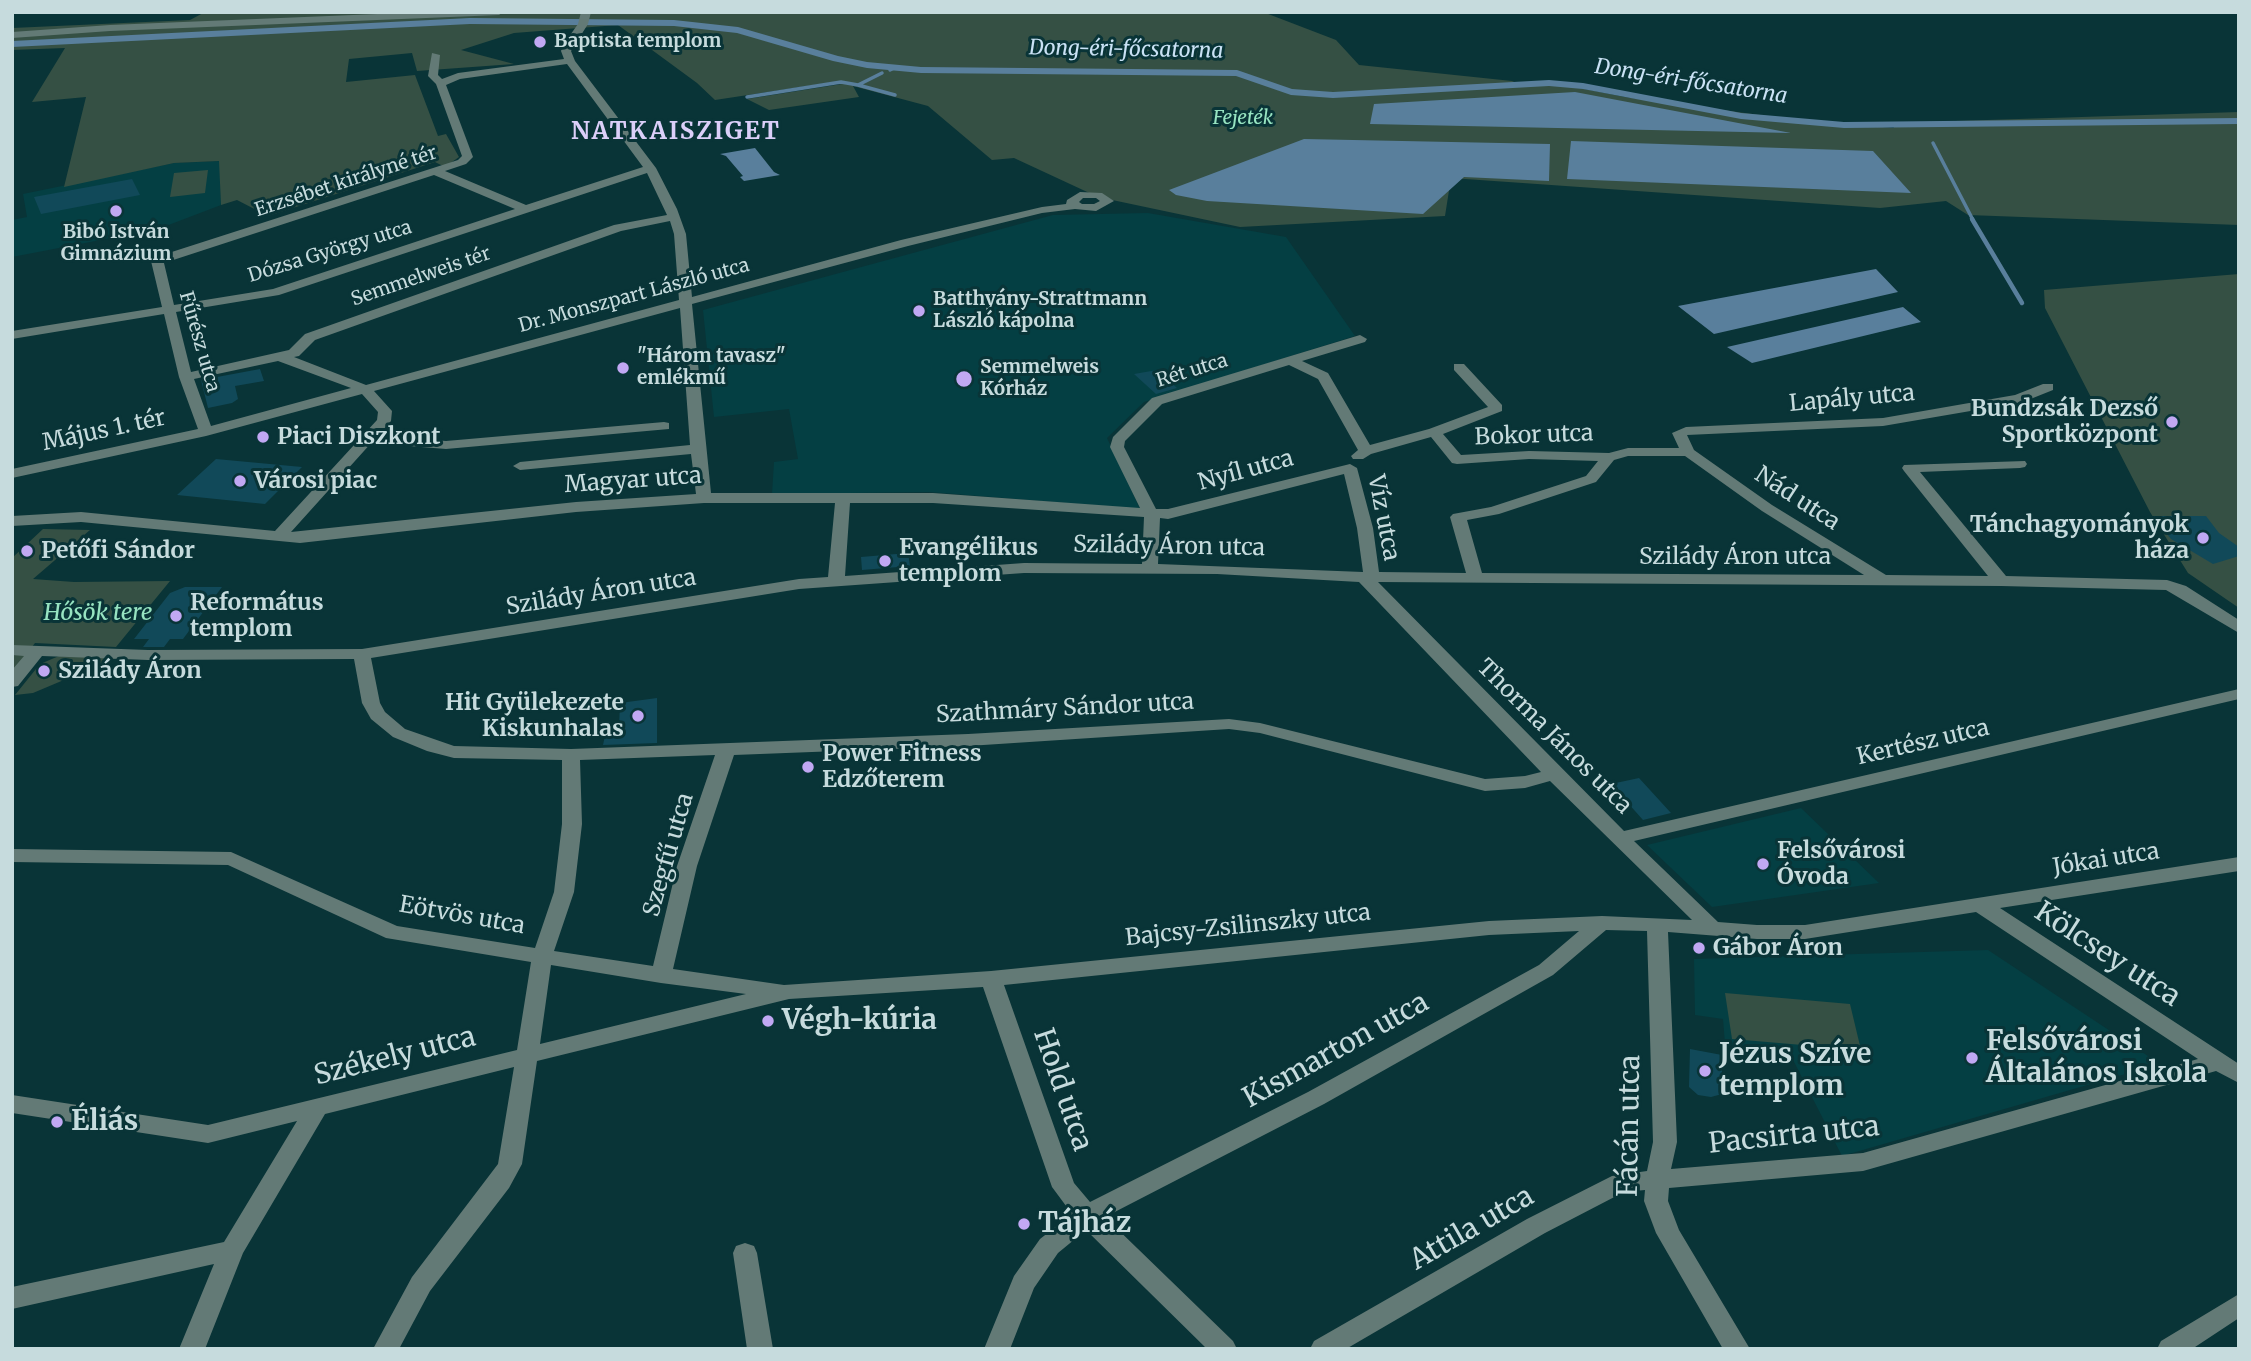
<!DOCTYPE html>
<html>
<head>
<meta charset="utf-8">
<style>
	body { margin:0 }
	#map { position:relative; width:2251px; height:1361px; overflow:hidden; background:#093437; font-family:Merriweather,serif }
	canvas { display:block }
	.frame { position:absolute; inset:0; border:14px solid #c6dbdd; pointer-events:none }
</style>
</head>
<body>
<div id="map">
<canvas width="2251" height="1361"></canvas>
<div class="frame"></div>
</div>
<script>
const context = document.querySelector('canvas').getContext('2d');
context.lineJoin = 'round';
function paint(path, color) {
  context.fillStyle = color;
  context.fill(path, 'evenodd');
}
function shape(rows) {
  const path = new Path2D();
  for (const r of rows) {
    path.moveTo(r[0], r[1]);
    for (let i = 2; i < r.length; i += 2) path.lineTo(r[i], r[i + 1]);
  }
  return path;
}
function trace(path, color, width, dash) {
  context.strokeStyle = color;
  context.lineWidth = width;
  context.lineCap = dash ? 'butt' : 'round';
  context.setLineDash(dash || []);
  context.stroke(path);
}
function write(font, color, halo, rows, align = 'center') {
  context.font = font + ' Merriweather,serif';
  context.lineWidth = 6;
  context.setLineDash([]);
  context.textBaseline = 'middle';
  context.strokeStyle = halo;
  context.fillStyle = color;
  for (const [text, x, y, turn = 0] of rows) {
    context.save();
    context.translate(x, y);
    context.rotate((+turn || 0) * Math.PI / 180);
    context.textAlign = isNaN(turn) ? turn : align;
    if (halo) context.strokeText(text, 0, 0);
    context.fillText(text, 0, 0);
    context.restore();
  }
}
paint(shape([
	[220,161,221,205,158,229,12,257,12,220,27,217,23,194,174,163],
	[1148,213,1286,237,1355,336,1144,402,1107,438,1140,509,930,492,772,494,774,462,798,459,789,409,714,417,703,310,1053,215],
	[1801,808,1879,883,1712,907,1647,845],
	[1988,950,2160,1064,1842,1156,1789,1052,1725,1044,1723,1019,1695,1015,1694,959]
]), '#043f43');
paint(shape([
	[205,12,1263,12,1336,40,1359,65,1512,81,1519,84,1550,82,1625,97,1790,119,1894,128,1892,123,2239,112,2239,225,1968,215,1946,201,1880,208,1451,178,1445,216,1240,227,1098,197,1014,158,992,160,928,106,853,86,859,97,769,110,747,99,842,84,834,82,715,100,697,83,618,25,514,33,461,50,514,64,417,71,412,53,349,59,346,82,415,75,438,136,446,134,459,157,445,167,435,162,268,216,237,200,221,205,219,161,174,163,64,187,86,97,32,102,65,48,12,50,12,28,190,20],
	[208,170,205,193,170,197,174,173],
	[2239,274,2239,608,2188,573,2150,512,2045,308,2044,290],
	[43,529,90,530,33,579,74,582,170,581,116,647,35,643,12,673,12,558],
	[59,656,116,658,33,693,15,695,40,664],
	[1725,993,1850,1004,1861,1050,1732,1039]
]), '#355044');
paint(shape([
	[1575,92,1791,133,1370,124,1374,104],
	[1304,139,1550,144,1549,181,1464,177,1423,214,1207,201,1176,195,1169,190],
	[1571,141,1873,151,1911,193,1567,179],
	[755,148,774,172,780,175,744,181,740,177,743,176,726,156,720,154],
	[1876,269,1898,292,1714,334,1678,306],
	[1903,307,1921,322,1752,363,1727,347]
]), '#597f9c');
trace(shape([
	[890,70,894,68],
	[858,85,895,95],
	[747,97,841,82,858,85,882,73],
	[1933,143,1973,220]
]), '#597f9c', 3.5);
trace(shape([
	[1972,219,2022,303]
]), '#597f9c', 4.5);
paint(shape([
	[470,18,674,20,738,27,838,56,867,62,921,67,1237,70,1292,89,1333,92,1549,80,1583,83,1741,113,1844,122,2239,118,2239,124,1844,128,1741,119,1583,89,1549,86,1333,98,1291,95,1236,76,921,73,867,68,833,61,737,33,674,26,470,24,12,47,12,41,470,18]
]), '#597f9c');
paint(shape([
	[132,179,140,195,41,214,34,197],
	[260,369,264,381,235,386,238,399,232,403,208,408,201,380],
	[1157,370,1177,388,1156,394,1134,374],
	[216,459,302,467,265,504,177,495],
	[2152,516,2206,516,2219,533,2239,547,2239,556,2213,564,2171,539],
	[908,553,910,566,862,570,861,557],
	[185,587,222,587,183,639,170,639,164,647,143,647,149,639,134,639,170,593],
	[657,698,657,743,603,745,606,731,619,729,620,703],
	[1639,778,1671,813,1643,820,1611,784],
	[1690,1049,1722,1055,1722,1094,1711,1097,1698,1095,1689,1087]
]), '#114959');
paint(shape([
	[426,12,503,12,499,15,110,31,12,38,12,32,110,25,426,12],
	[581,12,591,12,588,24,571,51,575,61,656,168,677,209,686,234,692,297,901,240,1042,207,1066,204,1067,200,1080,192,1102,193,1114,201,1096,211,1075,209,1042,213,908,246,692,304,711,493,933,493,1140,508,1110,447,1113,437,1152,398,1360,335,1367,339,1365,342,1302,361,1328,373,1370,445,1429,429,1488,407,1454,370,1454,364,1464,364,1502,405,1502,411,1443,434,1461,455,1529,451,1609,453,1628,448,1679,448,1672,433,1686,427,1883,418,2015,395,2043,384,2053,384,2053,390,2023,402,1883,426,1687,435,1694,450,1772,505,1886,575,1988,576,1904,471,1902,468,1904,465,2025,461,2027,464,2025,467,2020,468,1920,472,2006,576,2167,580,2186,586,2239,620,2239,633,2166,590,2001,586,1378,582,1624,831,2239,689,2239,699,1634,841,1718,922,1757,925,1805,925,2239,857,2239,871,2000,908,2239,1064,2239,1083,2216,1071,1863,1171,1669,1188,1668,1201,1679,1230,1750,1349,1723,1349,1656,1233,1644,1201,1645,1190,1624,1192,1545,1233,1346,1349,1310,1349,1314,1341,1527,1219,1612,1176,1647,1171,1653,1142,1647,931,1606,930,1553,975,1324,1104,1105,1217,1233,1341,1237,1349,1207,1349,1086,1230,1058,1253,1034,1288,1010,1349,984,1349,1014,1276,1040,1239,1072,1214,1052,1187,983,987,789,999,537,1061,522,1164,509,1188,430,1291,399,1349,373,1349,412,1277,498,1164,514,1067,325,1114,243,1253,205,1349,179,1349,214,1264,12,1309,12,1287,224,1242,297,1121,208,1143,12,1113,12,1095,208,1125,517,1050,531,962,386,938,228,865,12,862,12,849,231,852,397,926,535,948,554,892,562,824,562,760,454,758,427,751,393,737,371,719,362,703,354,659,148,660,42,656,18,686,12,687,12,670,24,656,12,655,12,645,148,650,362,649,799,579,828,577,835,503,704,503,576,512,300,543,81,522,12,526,12,516,81,512,275,531,377,420,378,412,362,394,206,436,12,478,12,469,198,429,179,377,164,314,12,339,12,331,162,307,151,261,153,258,458,160,462,156,436,84,428,76,432,53,440,55,438,75,442,79,458,73,564,59,561,51,563,45,578,24,581,12],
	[567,64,643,167,526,205,445,171,466,164,473,157,446,85,460,79,567,64],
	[647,173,667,215,614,225,305,334,289,350,191,372,176,312,279,295,647,173],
	[434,175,515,209,273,289,174,305,164,263,434,175],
	[1083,198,1096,198,1100,201,1094,204,1082,204,1079,202,1083,198],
	[670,221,674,234,679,300,366,385,294,357,299,356,315,340,621,231,670,221],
	[680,308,690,445,520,462,513,466,520,470,691,454,696,494,576,502,291,532,391,421,392,411,374,391,680,308],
	[278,361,351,388,211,426,194,379,278,361],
	[1289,365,1318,379,1358,450,1351,456,1353,459,1363,459,1371,454,1431,437,1452,463,1457,464,1529,459,1598,461,1586,476,1491,507,1453,514,1450,517,1466,573,1379,572,1373,528,1357,468,1350,464,1168,509,1156,509,1124,447,1125,441,1162,404,1289,365],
	[1628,456,1685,456,1762,511,1864,575,1482,573,1467,520,1499,514,1596,482,1614,460,1628,456],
	[1344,474,1357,528,1363,572,1158,564,1160,518,1168,519,1344,474],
	[850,503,933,503,1144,517,1142,564,1024,563,845,576,850,503],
	[1024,573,1217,574,1359,582,1541,772,1525,776,1485,779,1260,723,1229,719,968,734,571,749,454,746,405,729,385,712,380,703,371,658,799,589,1024,573],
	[1229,729,1260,733,1485,791,1525,788,1550,781,1692,920,1602,916,1489,921,991,971,784,985,673,969,697,866,734,755,968,746,1229,729],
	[715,755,677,866,653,966,554,951,574,892,582,824,580,760,715,755],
	[1976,912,2198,1059,1863,1153,1671,1169,1677,1142,1668,932,1757,939,1805,939,1976,912],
	[1579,931,1539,965,1308,1092,1090,1202,1074,1183,1004,985,1489,935,1579,931],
	[551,965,661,983,746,994,540,1044,551,965],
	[664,422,669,423,669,429,446,449,396,445,389,441,396,437,446,441,664,422],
	[745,1243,754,1246,757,1253,773,1349,747,1349,733,1253,736,1246,745,1243],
	[2239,1294,2239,1318,2192,1349,2157,1349,2161,1341,2239,1294]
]), '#637a76');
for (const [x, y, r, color] of [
	[540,42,7,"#c1a8f3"],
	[116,211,7,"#c1a8f3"],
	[919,311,7,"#c1a8f3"],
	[623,368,7,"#c1a8f3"],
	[964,379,9,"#c1a8f3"],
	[2172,422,7,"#c1a8f3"],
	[263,437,7,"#c1a8f3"],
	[240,481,7,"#c1a8f3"],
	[2203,538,7,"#c1a8f3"],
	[27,551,7,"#c1a8f3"],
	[885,561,7,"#c1a8f3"],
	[176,616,7,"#c1a8f3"],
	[44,671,7,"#c1a8f3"],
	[638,716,7,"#c1a8f3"],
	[808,767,7,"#c1a8f3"],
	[1763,864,7,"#c1a8f3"],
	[1699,948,7,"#c1a8f3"],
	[768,1021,7,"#c1a8f3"],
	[1972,1058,7,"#c1a8f3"],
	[1705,1071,7,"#c1a8f3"],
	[57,1122,7,"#c1a8f3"],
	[1024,1224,7,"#c1a8f3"]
]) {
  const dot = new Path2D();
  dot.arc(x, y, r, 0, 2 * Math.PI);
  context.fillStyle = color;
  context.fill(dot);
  trace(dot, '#093437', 2.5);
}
write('bold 19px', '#c6dbdd', '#093437', [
	["Baptista templom",554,42],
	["Bibó István",116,233,"center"],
	["Gimnázium",116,255,"center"],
	["Batthyány-Strattmann",933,300],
	["László kápolna",933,322],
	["\"Három tavasz\"",637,357],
	["emlékmű",637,379],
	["Semmelweis",980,368],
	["Kórház",980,390]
], 'left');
write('italic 19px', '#97e4c1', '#093437', [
	["Fejeték",1243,119]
]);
write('19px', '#c6dbdd', '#093437', [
	["Erzsébet királyné tér",346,182,-18],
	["Dózsa György utca",330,252,-17],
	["Semmelweis tér",421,277,-19],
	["Dr. Monszpart László utca",634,296,-15],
	["Fűrész utca",199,342,74],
	["Rét utca",1192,371,-17]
]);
write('italic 21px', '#cae2f5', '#093437', [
	["Dong-éri-főcsatorna",1126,50,1],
	["Dong-éri-főcsatorna",1691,82,9]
]);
write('23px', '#c6dbdd', '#093437', [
	["Lapály utca",1852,399,-5],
	["Május 1. tér",104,431,-12],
	["Bokor utca",1534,436,-2],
	["Nyíl utca",1246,471,-15],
	["Magyar utca",633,481,-4],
	["Nád utca",1797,499,33],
	["Víz utca",1383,518,79],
	["Szilády Áron utca",1169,547,1],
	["Szilády Áron utca",1735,557],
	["Szilády Áron utca",601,593,-9],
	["Szathmáry Sándor utca",1065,709,-3],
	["Thorma János utca",1554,737,45],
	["Kertész utca",1923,743,-13],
	["Szegfű utca",669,855,-74],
	["Jókai utca",2106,860,-9],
	["Eötvös utca",462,916,10],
	["Bajcsy-Zsilinszky utca",1248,926,-6]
]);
write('bold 23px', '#c6dbdd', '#093437', [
	["Bundzsák Dezső",2158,409,"right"],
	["Sportközpont",2158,435,"right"],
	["Piaci Diszkont",277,437],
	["Városi piac",254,481],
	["Tánchagyományok",2189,525,"right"],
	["háza",2189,551,"right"],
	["Evangélikus",899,548],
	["templom",899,574],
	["Petőfi Sándor",41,551],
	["Református",190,603],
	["templom",190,629],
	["Szilády Áron",58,671],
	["Hit Gyülekezete",624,703,"right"],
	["Kiskunhalas",624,729,"right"],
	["Power Fitness",822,754],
	["Edzőterem",822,780],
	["Felsővárosi",1777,851],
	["Óvoda",1777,877],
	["Gábor Áron",1713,948]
], 'left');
write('italic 23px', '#97e4c1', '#093437', [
	["Hősök tere",98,613]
]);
context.letterSpacing = '2px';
write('bold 24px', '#dbcff9', '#093437', [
	["NATKAISZIGET",676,132]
]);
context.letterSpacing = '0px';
write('28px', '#c6dbdd', '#093437', [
	["Kölcsey utca",2107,955,33],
	["Kismarton utca",1336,1051,-29],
	["Székely utca",395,1057,-14],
	["Hold utca",1062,1090,71],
	["Fácán utca",1630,1126,-89],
	["Pacsirta utca",1794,1136,-6],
	["Attila utca",1472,1229,-30]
]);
write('bold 28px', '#c6dbdd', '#093437', [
	["Végh-kúria",782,1021],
	["Felsővárosi",1986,1042],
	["Általános Iskola",1986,1074],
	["Jézus Szíve",1719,1055],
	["templom",1719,1087],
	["Éliás",71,1122],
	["Tájház",1038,1224]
], 'left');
</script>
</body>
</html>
